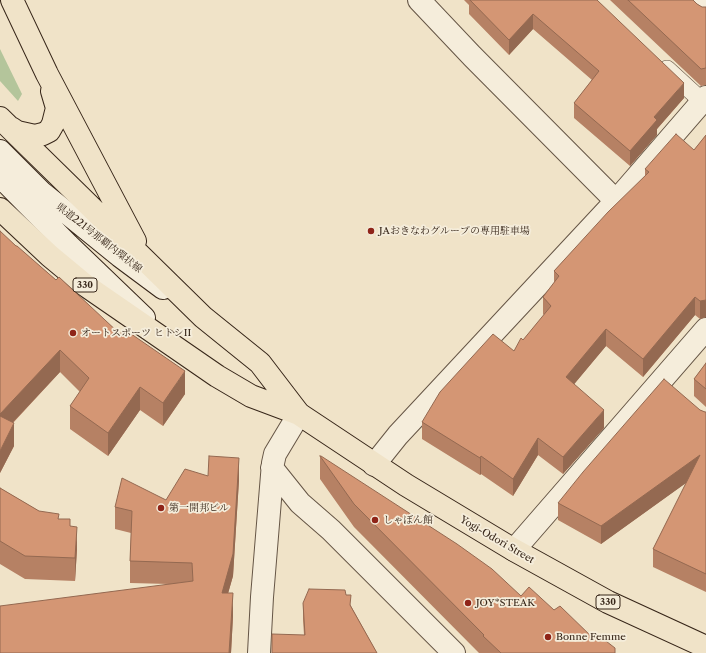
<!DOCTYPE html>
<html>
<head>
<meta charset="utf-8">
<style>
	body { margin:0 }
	canvas { display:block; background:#f0e3c8 }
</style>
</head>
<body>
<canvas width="706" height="653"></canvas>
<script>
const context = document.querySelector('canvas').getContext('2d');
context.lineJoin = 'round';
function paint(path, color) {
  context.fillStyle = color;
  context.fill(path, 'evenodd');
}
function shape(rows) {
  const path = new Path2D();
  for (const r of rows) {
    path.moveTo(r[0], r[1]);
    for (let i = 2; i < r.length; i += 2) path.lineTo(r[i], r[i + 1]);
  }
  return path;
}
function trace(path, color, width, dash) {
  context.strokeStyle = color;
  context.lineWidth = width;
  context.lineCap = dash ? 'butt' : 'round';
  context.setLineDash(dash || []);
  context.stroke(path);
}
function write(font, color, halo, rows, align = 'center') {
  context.font = font + ' "Libre Caslon Text","Noto Serif JP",serif';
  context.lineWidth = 3.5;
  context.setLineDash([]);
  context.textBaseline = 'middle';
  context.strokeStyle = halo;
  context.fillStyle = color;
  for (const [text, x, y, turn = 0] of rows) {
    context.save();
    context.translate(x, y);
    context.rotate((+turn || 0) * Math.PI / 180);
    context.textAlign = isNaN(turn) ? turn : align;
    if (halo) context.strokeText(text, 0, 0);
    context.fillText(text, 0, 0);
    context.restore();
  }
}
paint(shape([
	[0,49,22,94,18,101,0,81]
]), '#b4c59b');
const service = shape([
	[667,69,702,101]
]);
const minor = shape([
	[419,0,472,56,616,201],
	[695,0,706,13],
	[374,465,398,435,616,201,706,97],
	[272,468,300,503,331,530,454,653],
	[514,550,706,329],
	[259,653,262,597,273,463,275,454,299,414]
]);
const secondary = shape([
	[0,151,41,192,120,256,163,288],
	[0,176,68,245,144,318]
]);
const trunk = shape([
	[12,0,47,74,135,241],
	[0,118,203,317,260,363,299,414],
	[11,128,17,132,35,136,43,134,49,131,53,124,57,108,52,91],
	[0,209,50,256,85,285,217,376,251,396,299,414,406,485,514,550,608,602,706,647]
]);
trace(service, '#655545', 18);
trace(minor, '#655545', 24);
trace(secondary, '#372619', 24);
trace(trunk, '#372619', 24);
trace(service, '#f5eddb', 17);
trace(minor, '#f5eddb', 22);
trace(secondary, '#f5eddb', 22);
trace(trunk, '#f0e3c8', 22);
paint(shape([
	[464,0,597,0,684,98,657,129,657,135,630,166,574,118,574,103,592,80,533,29,509,55,469,14,469,5],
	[610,0,693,0,697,4,702,7,706,7,706,85,701,86],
	[706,135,706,317,700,319,695,315,643,377,606,346,574,384,604,428,563,474,538,455,513,496,481,474,480,475,422,439,422,422,514,351,544,315,543,314,543,297,554,283,554,271,645,176,645,169,694,150],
	[16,246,120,334,185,394,163,426,140,410,108,456,70,429,70,406,80,392,60,372,13,423,14,446,0,473],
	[706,363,706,407,694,396,694,379],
	[700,410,705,412,706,412,706,592,653,567,653,549,687,482,601,544,558,520,558,503],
	[320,456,521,596,554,610,615,653,479,653,354,527,320,479],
	[208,476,239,480,233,576,228,593,233,616,231,653,0,653,169,584,130,583,130,561,131,533,115,529,115,507,166,500],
	[0,488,39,511,59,519,70,526,77,549,75,581,25,579,0,564],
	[346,595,351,606,377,653,304,635,303,619,303,603]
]), '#b68164');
paint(shape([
	[533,14,533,29,509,55,509,40],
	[684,83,684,98,657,129,657,135,630,166,630,151,654,117],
	[695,297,695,315,643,377,643,359],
	[706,300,706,317,700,319,700,301],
	[606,329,606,346,566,394,566,377],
	[60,350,60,372,0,436,0,414],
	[185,371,185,394,163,426,163,403],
	[140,387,140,410,108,456,108,433],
	[604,410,604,428,563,474,563,457],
	[14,423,14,446,0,473,0,451],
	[538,438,538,455,513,496,513,479],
	[700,455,700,473,601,544,601,526],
	[481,456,481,474,480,475,480,458],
	[239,458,239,480,233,576,222,615,222,593],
	[77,527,77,549,75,581,75,558],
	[233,593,233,616,231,653,229,653]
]), '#946951');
const building = shape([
	[470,0,597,0,684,83,654,117,657,120,630,151,574,103,599,71,533,14,509,40,470,0],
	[628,0,693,0,697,4,702,7,706,7,706,68,701,69,628,0],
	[676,134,694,150,706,135,706,300,700,301,695,297,643,359,606,329,566,377,604,410,563,457,538,438,513,479,481,456,480,458,422,422,440,392,493,334,514,351,521,338,523,340,551,306,543,297,559,276,554,271,608,212,649,172,645,169,676,134],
	[0,231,16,246,17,246,56,280,59,277,120,334,124,329,185,371,163,403,140,387,108,433,70,406,89,378,60,350,0,414,0,231],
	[706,363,706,389,694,379,706,363],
	[664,379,700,410,705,412,706,412,706,574,653,549,700,455,601,526,558,503,583,472,664,379],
	[0,416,14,423,0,451,0,416],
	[209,456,239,458,233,554,222,593,233,593,229,653,0,653,0,606,193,581,192,563,130,561,132,511,115,507,122,478,166,500,185,469,208,476,209,456],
	[320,456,321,456,457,544,492,569,521,596,529,587,554,610,560,606,593,638,602,638,615,648,615,653,501,653,483,636,484,635,354,504,320,456],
	[0,488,39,511,59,514,58,519,70,519,70,526,77,527,75,558,25,556,0,541,0,488],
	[309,589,345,590,346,595,351,595,350,605,377,653,272,653,272,634,305,635,303,603,309,589]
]);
paint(building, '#d49674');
trace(building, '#946951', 1);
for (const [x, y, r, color] of [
	[371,231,4,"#8f2418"],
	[73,333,4,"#8f2418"],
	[161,508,4,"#8f2418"],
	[375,520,4,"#8f2418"],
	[468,603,4,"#8f2418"],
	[548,637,4,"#8f2418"]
]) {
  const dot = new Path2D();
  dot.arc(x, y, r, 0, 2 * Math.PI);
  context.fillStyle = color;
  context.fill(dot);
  trace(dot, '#f5eddb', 1.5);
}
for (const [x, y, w] of [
	[85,285,24],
	[608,602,24]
]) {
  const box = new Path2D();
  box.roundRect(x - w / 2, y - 7, w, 14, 3);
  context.fillStyle = '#f5eddb';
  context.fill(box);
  trace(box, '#372619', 1);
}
write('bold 9px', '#372619', null, [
	["330",85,285],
	["330",608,602]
]);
write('10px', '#372619', '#f5eddb', [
	["JAおきなわグループの専用駐車場",379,231],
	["オートスポーツ ヒトシII",81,333],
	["第一開邦ビル",169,508],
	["しゃぼん館",383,520],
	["JOY*STEAK",476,603],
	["Bonne Femme",556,637]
], 'left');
write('10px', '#372619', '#f5eddb', [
	["県道221号那覇内環状線",99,238,38],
	["Yogi-Odori Street",497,540,30]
]);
</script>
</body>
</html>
